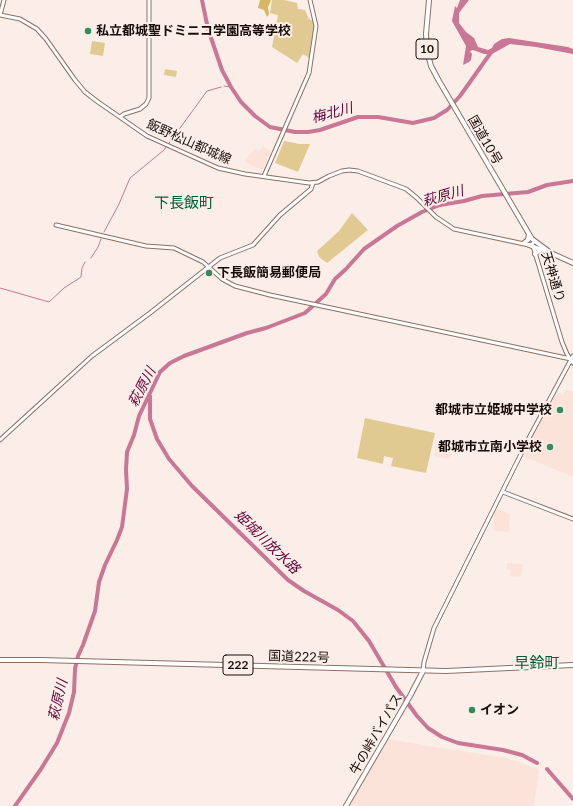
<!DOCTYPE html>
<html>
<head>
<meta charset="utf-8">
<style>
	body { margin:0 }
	canvas { display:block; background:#fbeee9 }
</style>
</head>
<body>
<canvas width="573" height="806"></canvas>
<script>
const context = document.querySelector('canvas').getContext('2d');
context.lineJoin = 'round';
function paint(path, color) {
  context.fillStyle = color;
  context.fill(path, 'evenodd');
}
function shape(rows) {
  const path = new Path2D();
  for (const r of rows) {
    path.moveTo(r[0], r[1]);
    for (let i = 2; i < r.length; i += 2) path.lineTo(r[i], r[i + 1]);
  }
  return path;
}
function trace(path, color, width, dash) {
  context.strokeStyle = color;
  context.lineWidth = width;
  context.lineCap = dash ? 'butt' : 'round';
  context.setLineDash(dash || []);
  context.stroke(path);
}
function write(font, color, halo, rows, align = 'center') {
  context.font = font + ' Lato,"Noto Sans JP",sans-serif';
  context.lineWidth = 4;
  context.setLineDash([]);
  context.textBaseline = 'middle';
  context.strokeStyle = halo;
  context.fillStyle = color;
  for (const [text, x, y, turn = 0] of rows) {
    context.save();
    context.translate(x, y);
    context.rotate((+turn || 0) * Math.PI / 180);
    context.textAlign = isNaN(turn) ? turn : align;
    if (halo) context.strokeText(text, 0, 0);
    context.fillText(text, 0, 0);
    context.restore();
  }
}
paint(shape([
	[263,146,271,152,262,170,244,162,255,148,259,151],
	[566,390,573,391,573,477,523,456,556,392,563,395],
	[436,444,453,448,450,459,434,456],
	[497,509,510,514,509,532,493,531,494,513],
	[507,563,523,564,521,577,510,576,511,570,507,569],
	[388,739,460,751,509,758,509,760,517,761,531,767,537,768,539,771,534,806,349,806]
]), '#fbe3da');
paint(shape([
	[272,0,284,0,297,3,298,9,305,10,309,19,313,21,314,29,309,58,303,54,297,63,272,47,278,15,270,13],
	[92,41,105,43,103,56,90,54],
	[165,69,177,71,176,77,164,75],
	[284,141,300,144,310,144,298,172,275,163],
	[352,213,368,230,327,263,319,257,317,251,339,231],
	[365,418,435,433,426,473,391,466,393,458,384,456,383,464,357,458]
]), '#e1ca92');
paint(shape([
	[260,0,271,0,268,7,269,14,267,17,264,10,258,8]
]), '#d7b766');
paint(shape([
	[460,0,469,0,459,13,459,23,466,32,474,38,478,47,488,50,492,48,494,44,502,39,509,38,568,47,573,49,573,54,536,47,510,44,492,54,484,54,473,50,470,51,472,54,471,60,469,62,463,65,466,46,452,21,455,6,457,8]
]), '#c97795');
trace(shape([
	[224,86,231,87],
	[104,232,119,204,130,178,164,150,207,91,221,87],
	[91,258,98,247,101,239],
	[0,288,49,302,64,288,81,277,82,268,85,262]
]), '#c97795', 1);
trace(shape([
	[202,0,208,29,222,70,231,87,241,102,255,116,270,127,295,132,308,132,320,130,358,117,378,117,413,123,434,118,447,110,460,96,492,51],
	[150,396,150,419,157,439,169,459,192,486,288,580,304,591,338,610,353,621,369,641,396,687,417,716,428,728,442,737,458,743,503,750,522,755,537,763],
	[547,769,573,799],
	[15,806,41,769,57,743,69,713,74,692,75,669,78,656,83,645,95,611,99,582,105,565,117,540,122,527,127,489,126,470,127,452,134,435,139,416,160,372,170,363,184,356,247,333,266,328,305,313,326,294,335,279,346,269,364,249,397,226,422,212,440,205,464,201,482,196,528,192,547,185,573,181]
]), '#c97795', 4);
const secondary = shape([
	[0,15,20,19,37,29,46,39,75,80,85,92,98,102,147,136,218,168,245,174,309,183,318,182,329,176,342,171,349,170,358,171,406,189,417,198,436,217,454,229,529,245,532,244,535,241],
	[0,15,4,0],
	[120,117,124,114,140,109,146,104,149,98,149,0],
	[264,176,309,73,316,26,310,0],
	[56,225,146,246,174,248,203,262,222,279,235,286,270,295,571,359],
	[533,246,562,342,567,354,573,363],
	[0,440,92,356,150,313,220,258,253,245,280,215,311,189,313,183],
	[503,492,573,519],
	[423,671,424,662,434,628,529,438,573,356]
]);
const highway = shape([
	[429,0,426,34,427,51,431,66,439,81,529,234,532,239,551,253,573,263],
	[524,243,528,240,529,234],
	[529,245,547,252],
	[535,254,540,250],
	[0,660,41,660,446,671,573,665],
	[346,806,410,696,423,671]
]);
trace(secondary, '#8c7065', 5);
trace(highway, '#8c7065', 6);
trace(secondary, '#fff', 3);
trace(highway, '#fff', 4);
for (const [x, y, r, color] of [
	[88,31,4,"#358a5d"],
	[209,273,4,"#358a5d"],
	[560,410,4,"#358a5d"],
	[550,447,4,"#358a5d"],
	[472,710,4,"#358a5d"]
]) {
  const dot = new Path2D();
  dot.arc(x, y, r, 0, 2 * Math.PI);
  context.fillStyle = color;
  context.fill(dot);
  trace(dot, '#fbeee9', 1.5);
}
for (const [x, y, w] of [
	[427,49,22],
	[238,665,30]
]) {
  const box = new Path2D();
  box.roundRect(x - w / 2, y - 10, w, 20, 3);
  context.fillStyle = '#fbeee9';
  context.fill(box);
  trace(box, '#180d09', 1);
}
write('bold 12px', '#180d09', null, [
	["10",427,49],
	["222",238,665]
]);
write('bold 13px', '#180d09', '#fbeee9', [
	["私立都城聖ドミニコ学園高等学校",96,31],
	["下長飯簡易郵便局",217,273],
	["都城市立姫城中学校",552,410,"right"],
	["都城市立南小学校",542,447,"right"],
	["イオン",480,710]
], 'left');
write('13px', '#180d09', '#fbeee9', [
	["国道10号",485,140,60],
	["飯野松山都城線",189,142,24],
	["天神通り",553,277,73],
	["国道222号",299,657,2],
	["牛の峠バイパス",376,734,-60]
]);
write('italic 14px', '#660036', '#fbeee9', [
	["梅北川",332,113,-15],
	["萩原川",443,196,-16],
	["萩原川",142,387,-62],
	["姫城川放水路",267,542,44],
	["萩原川",58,700,-77]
]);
write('15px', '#005c36', '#fbeee9', [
	["下長飯町",184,203],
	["早鈴町",537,663]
]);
</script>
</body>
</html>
